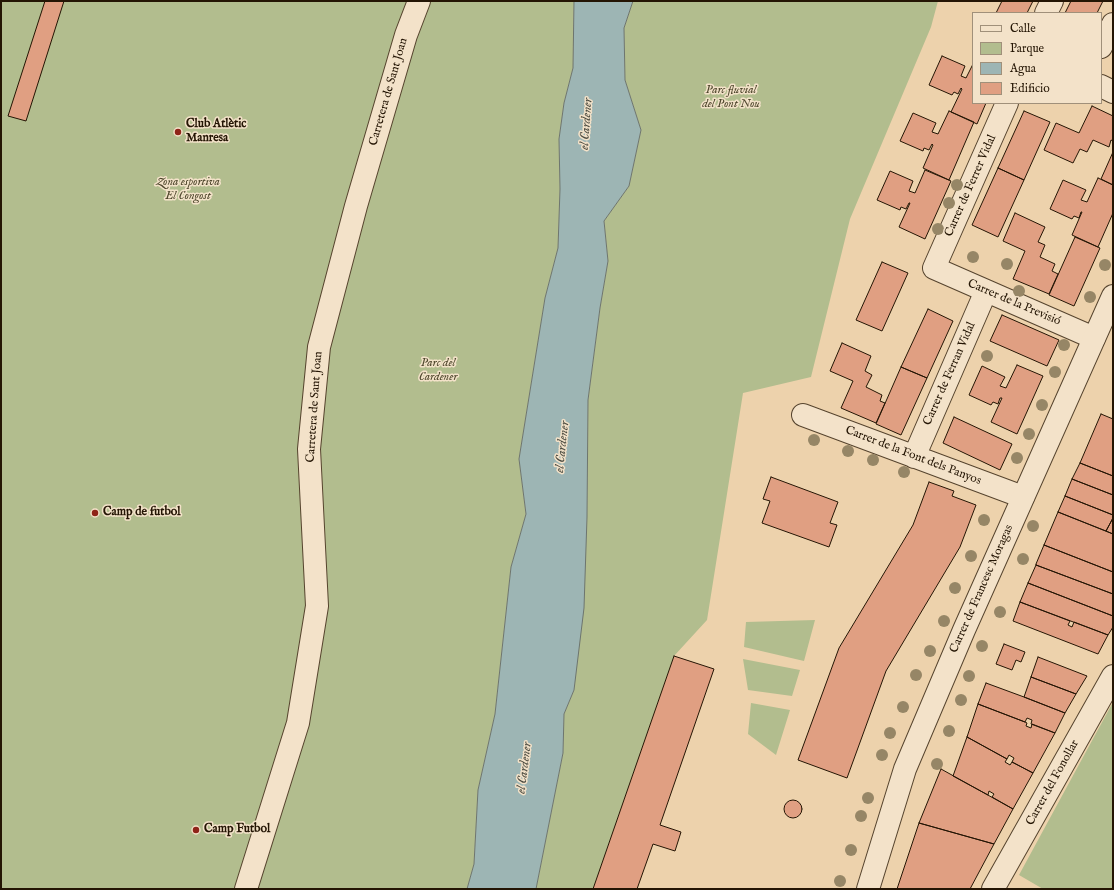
<!DOCTYPE html>
<html>
<head>
<meta charset="utf-8">
<style>
	body { margin:0 }
	#map { position:relative; width:1114px; height:890px; overflow:hidden; background:#edd2ac; font-family:"IM FELL English",serif }
	canvas { display:block }
	.frame { position:absolute; inset:0; border:2px solid #241504; pointer-events:none }
	.legend { position:absolute; left:972px; top:12px; width:130px; height:92px; box-sizing:border-box; background:#f3e2c9; border:1px solid #a0907a; margin:0; padding:5px 7px; list-style:none; font-size:12px; color:#241504 }
	.legend li { display:flex; align-items:center; gap:8px; height:20px }
	.legend b { width:20px; border:1px solid #a0907a }
</style>
</head>
<body>
<div id="map">
<canvas width="1114" height="890"></canvas>
<div class="frame"></div>
<ul class="legend">
<li><b style="height:5px;background:#f3e2c9"></b>Calle</li>
<li><b style="height:11px;background:#b2bd8e"></b>Parque</li>
<li><b style="height:11px;background:#9db5b4"></b>Agua</li>
<li><b style="height:11px;background:#e09f82"></b>Edificio</li>
</ul>
</div>
<script>
const context = document.querySelector('canvas').getContext('2d');
context.lineJoin = 'round';
function paint(path, color) {
  context.fillStyle = color;
  context.fill(path, 'evenodd');
}
function shape(rows) {
  const path = new Path2D();
  for (const r of rows) {
    if (r.length === 3) {
      path.moveTo(r[0] + r[2], r[1]);
      path.arc(r[0], r[1], r[2], 0, 2 * Math.PI);
      continue;
    }
    path.moveTo(r[0], r[1]);
    for (let i = 2; i < r.length; i += 2) path.lineTo(r[i], r[i + 1]);
  }
  return path;
}
function trace(path, color, width, dash) {
  context.strokeStyle = color;
  context.lineWidth = width;
  context.lineCap = dash ? 'butt' : 'round';
  context.setLineDash(dash || []);
  context.stroke(path);
}
function write(font, color, halo, rows, align = 'center') {
  context.font = font + ' "IM FELL English",serif';
  context.lineWidth = 3;
  context.setLineDash([]);
  context.textBaseline = 'middle';
  context.strokeStyle = halo;
  context.fillStyle = color;
  for (const [text, x, y, turn = 0] of rows) {
    context.save();
    context.translate(x, y);
    context.rotate((+turn || 0) * Math.PI / 180);
    context.textAlign = isNaN(turn) ? turn : align;
    if (halo) context.strokeText(text, 0, 0);
    context.fillText(text, 0, 0);
    context.restore();
  }
}
paint(shape([
	[1,1,574,1,573,68,564,103,559,139,560,189,558,248,545,298,519,459,526,514,511,567,495,714,478,790,474,864,467,889,1,889],
	[633,1,938,1,931,27,850,219,811,377,743,393,707,620,674,656,593,889,536,889,563,753,564,714,574,690,587,517,588,400,600,308,608,261,604,221,629,186,641,130,625,80,624,28],
	[815,620,804,661,744,647,746,622],
	[743,659,800,670,792,696,748,690],
	[1113,702,1113,889,1043,889,1019,875],
	[751,703,790,710,776,755,748,734]
]), '#b2bd8e');
const water = shape([
	[574,1,633,1,624,28,625,80,641,130,629,186,604,221,608,261,600,308,588,400,587,517,584,608,574,690,564,714,563,753,536,889,467,889,474,864,478,790,495,714,511,567,526,514,519,459,545,298,558,248,560,189,559,139,564,103,573,68,574,1]
]);
paint(water, '#9db5b4');
trace(water, '#6d756e', 1);
const building = shape([
	[45,1,64,1,26,121,8,116,45,1],
	[1002,1,1033,1,1027,13,996,13,1002,1],
	[1071,1,1103,1,1097,13,1065,13,1071,1],
	[942,56,965,66,961,76,966,78,973,64,973,103,986,103,977,124,951,112,962,89,961,88,958,94,954,92,952,95,929,85,942,56],
	[1092,106,1113,116,1113,141,1111,140,1109,147,1093,140,1087,152,1080,149,1073,163,1044,150,1056,123,1079,133,1092,106],
	[949,111,974,122,949,180,923,168,933,145,932,144,929,150,924,148,923,151,900,141,913,113,936,123,932,132,938,134,949,111],
	[1024,111,1050,122,1024,180,998,168,1024,111],
	[1113,152,1113,185,1101,179,1113,152],
	[998,168,1024,180,998,237,972,225,998,168],
	[925,170,951,181,925,239,899,227,910,203,909,203,906,209,901,207,900,210,877,200,890,171,913,181,909,191,915,193,925,170],
	[1098,178,1113,185,1113,213,1098,247,1072,235,1082,212,1081,212,1079,218,1074,216,1072,219,1050,209,1063,180,1086,190,1081,200,1087,202,1098,178],
	[1015,213,1045,227,1038,242,1045,245,1040,257,1055,264,1052,271,1058,274,1049,294,1013,279,1025,251,1003,241,1015,213],
	[1075,237,1100,248,1074,306,1049,295,1075,237],
	[882,262,908,273,882,331,856,320,882,262],
	[928,309,953,321,927,378,901,367,928,309],
	[1002,315,1059,340,1047,366,990,341,1002,315],
	[842,343,871,356,865,371,872,375,866,387,882,395,880,401,885,403,876,423,841,408,853,381,830,371,842,343],
	[1017,365,1043,376,1017,434,991,422,1002,398,1000,398,998,404,993,402,991,405,969,395,982,366,1005,377,1000,386,1006,388,1017,365],
	[901,367,927,378,901,435,876,424,901,367],
	[1101,414,1113,419,1113,476,1080,463,1101,414],
	[954,417,1012,444,1000,470,943,443,954,417],
	[1080,463,1113,476,1113,495,1072,479,1080,463],
	[771,477,838,502,830,523,837,525,829,547,762,523,770,501,763,499,771,477],
	[1072,479,1113,495,1113,515,1065,496,1072,479],
	[929,482,954,491,952,496,976,505,960,547,886,671,847,778,798,760,839,648,913,525,929,482],
	[1065,496,1113,515,1113,518,1106,531,1058,512,1065,496],
	[1058,512,1113,534,1113,572,1044,545,1058,512],
	[1113,518,1113,534,1106,531,1113,518],
	[1044,545,1113,572,1113,594,1036,565,1036,564,1044,545],
	[1036,565,1113,594,1113,616,1028,583,1036,565],
	[1028,583,1113,616,1113,627,1108,635,1020,602,1028,583],
	[1020,602,1070,621,1068,625,1072,627,1074,622,1108,635,1098,654,1013,621,1020,602],
	[1004,644,1025,652,1021,662,1016,660,1012,670,996,664,1004,644],
	[674,656,714,669,660,825,681,832,675,851,653,844,637,889,593,889,674,656],
	[1038,657,1087,676,1076,694,1031,677,1038,657],
	[1031,677,1076,694,1065,713,1024,697,1031,677],
	[986,683,1024,697,1065,713,1055,733,1031,724,1032,720,1027,718,1025,722,978,704,986,683],
	[978,704,1025,722,1027,723,1026,726,1031,728,1032,724,1055,733,1033,773,1012,762,1014,758,1009,755,1007,759,967,737,978,704],
	[967,737,1007,759,1005,762,1010,765,1012,762,1033,773,1013,809,992,797,994,794,989,791,988,795,953,776,967,737],
	[941,769,1013,809,994,844,919,823,941,769],
	[793,809,9],
	[919,823,994,844,970,889,897,889,919,823]
]);
paint(building, '#e09f82');
trace(building, '#241504', 1);
const minor = shape([
	[1046,13,1052,1],
	[1101,47,1113,24],
	[1101,86,1113,92],
	[1007,103,934,268,1094,338],
	[803,415,1023,497],
	[914,457,986,291],
	[993,889,1113,676]
]);
const tertiary = shape([
	[246,889,298,723,317,606,309,449,319,347,356,206,406,35,419,1],
	[868,889,905,769,964,630,1113,296]
]);
trace(minor, '#56442e', 24);
trace(tertiary, '#56442e', 24);
trace(minor, '#f3e2c9', 22);
trace(tertiary, '#f3e2c9', 22);
context.fillStyle = '#968666';
for (const [x, y] of [
	[957,185],
	[949,203],
	[938,229],
	[973,257],
	[1007,264],
	[1105,265],
	[1019,291],
	[1090,297],
	[1064,345],
	[987,356],
	[1055,372],
	[1042,405],
	[1029,434],
	[814,440],
	[848,451],
	[1017,458],
	[873,460],
	[904,472],
	[984,520],
	[1033,526],
	[971,556],
	[1023,559],
	[955,588],
	[1000,612],
	[944,621],
	[982,646],
	[930,651],
	[916,675],
	[969,676],
	[961,700],
	[903,707],
	[949,731],
	[890,733],
	[882,755],
	[937,764],
	[868,798],
	[861,816],
	[851,850],
	[840,881]
]) {
  context.beginPath();
  context.arc(x, y, 6, 0, 2 * Math.PI);
  context.fill();
}
for (const [x, y, r, color] of [
	[178,132,4,"#8f2418"],
	[95,513,4,"#8f2418"],
	[196,830,4,"#8f2418"]
]) {
  const dot = new Path2D();
  dot.arc(x, y, r, 0, 2 * Math.PI);
  context.fillStyle = color;
  context.fill(dot);
  trace(dot, '#f3e2c9', 1.5);
}
write('italic 12px', '#4f472d', '#f3e2c9', [
	["Parc fluvial",731,91],
	["del Pont Nou",731,105],
	["Zona esportiva",188,183],
	["El Congost",188,197],
	["Parc del",438,364],
	["Cardener",438,378]
]);
write('12px', '#241504', '#f3e2c9', [
	["Carretera de Sant Joan",389,92,-74],
	["Carrer de Ferrer Vidal",971,186,-66],
	["Carrer de la Previsió",1014,303,23],
	["Carrer de Ferran Vidal",950,374,-66],
	["Carretera de Sant Joan",315,407,-86],
	["Carrer de la Font dels Panyos",913,456,21],
	["Carrer de Francesc Moragas",982,589,-66],
	["Carrer del Fonollar",1053,783,-61]
]);
write('bold 12px', '#241504', '#f3e2c9', [
	["Club Atlètic",186,125],
	["Manresa",186,139],
	["Camp de futbol",103,513],
	["Camp Futbol",204,830]
], 'left');
write('italic 13px', '#4e4d42', '#f3e2c9', [
	["el Cardener",587,124,-86],
	["el Cardener",563,447,-84],
	["el Cardener",525,768,-83]
]);
</script>
</body>
</html>
